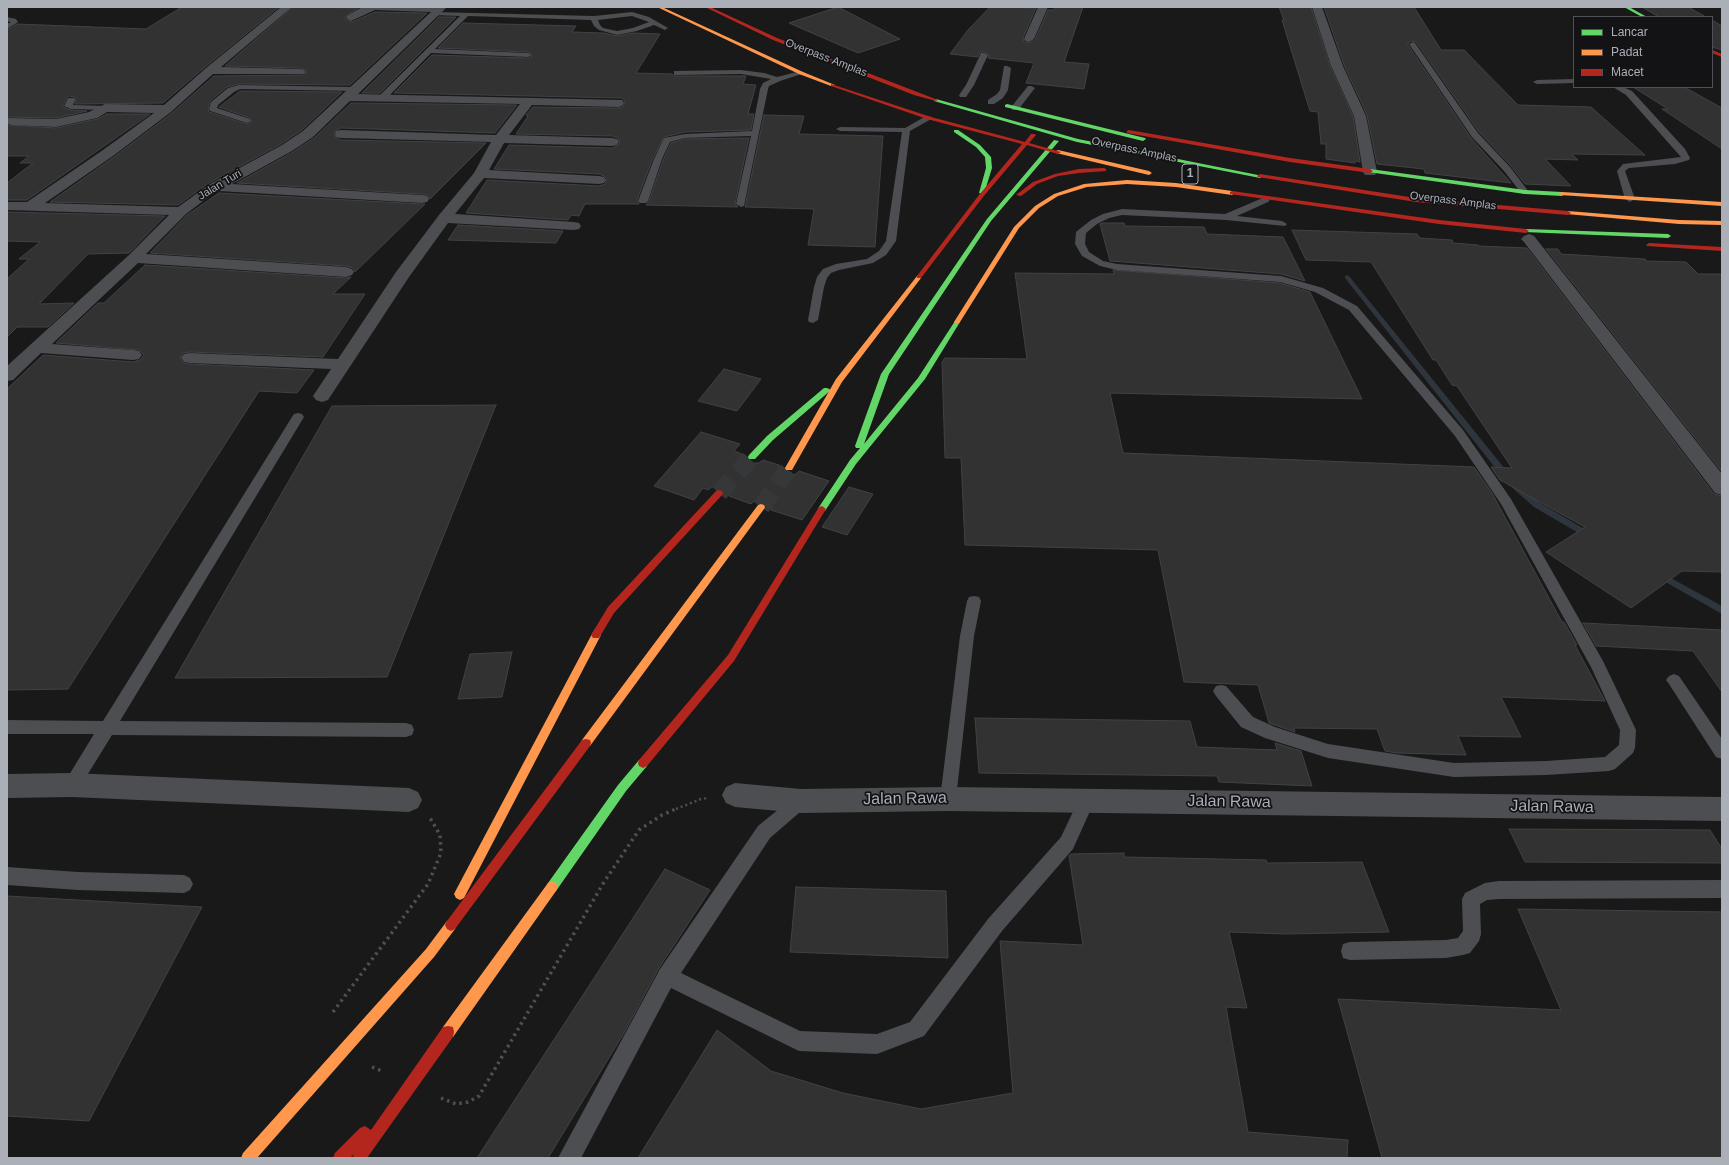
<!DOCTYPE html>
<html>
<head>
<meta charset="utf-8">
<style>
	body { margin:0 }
	#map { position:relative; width:1729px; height:1165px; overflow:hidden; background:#191919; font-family:Arial,sans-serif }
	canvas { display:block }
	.frame { position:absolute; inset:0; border:8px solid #abafb8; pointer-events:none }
	.legend { position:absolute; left:1573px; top:16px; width:140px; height:72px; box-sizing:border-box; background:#131315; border:1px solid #505156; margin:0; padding:5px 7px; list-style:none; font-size:12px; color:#abafb8 }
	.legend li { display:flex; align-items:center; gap:8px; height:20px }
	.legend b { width:20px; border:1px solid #505156 }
</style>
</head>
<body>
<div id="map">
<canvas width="1729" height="1165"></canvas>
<div class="frame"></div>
<ul class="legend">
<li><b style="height:5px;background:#63d668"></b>Lancar</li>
<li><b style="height:5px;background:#ff974d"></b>Padat</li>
<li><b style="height:5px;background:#b3261e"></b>Macet</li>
</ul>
</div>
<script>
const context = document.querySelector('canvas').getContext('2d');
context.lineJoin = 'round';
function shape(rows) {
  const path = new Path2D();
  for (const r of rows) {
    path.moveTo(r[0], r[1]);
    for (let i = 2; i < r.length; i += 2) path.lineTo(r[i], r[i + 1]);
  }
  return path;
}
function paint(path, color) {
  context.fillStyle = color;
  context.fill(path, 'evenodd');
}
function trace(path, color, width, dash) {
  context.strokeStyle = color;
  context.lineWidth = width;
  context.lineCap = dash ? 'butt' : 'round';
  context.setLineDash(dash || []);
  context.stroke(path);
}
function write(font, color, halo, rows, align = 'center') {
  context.font = font + ' Arial,sans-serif';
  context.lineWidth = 3.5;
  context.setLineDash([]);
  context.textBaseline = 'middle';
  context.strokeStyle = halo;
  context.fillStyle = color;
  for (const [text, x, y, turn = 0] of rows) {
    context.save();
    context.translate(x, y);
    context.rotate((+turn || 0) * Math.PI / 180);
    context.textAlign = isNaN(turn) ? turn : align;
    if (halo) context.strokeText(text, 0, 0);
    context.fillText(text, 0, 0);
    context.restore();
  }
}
paint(shape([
	[1347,275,1349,276,1514,480,1540,503,1593,534,1594,536,1593,538,1587,538,1534,507,1508,484,1345,278,1345,276,1347,275],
	[1658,571,1722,606,1722,614,1655,576,1654,574,1658,571]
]), '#2f353c');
const building = shape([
	[182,7,279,7,205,67,163,103,75,104,75,97,68,96,63,105,63,107,71,110,87,111,56,118,7,117,7,30,17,24,146,29,182,7],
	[293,7,358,8,345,17,345,19,352,22,375,12,427,13,350,85,239,84,227,87,210,101,208,109,209,112,247,124,252,121,250,118,219,107,240,91,342,92,302,130,281,144,209,183,178,205,50,202,114,157,172,113,214,76,305,75,307,71,300,68,225,66,293,7],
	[838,7,900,39,858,53,789,23,838,7],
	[990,7,1036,8,1023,38,1024,42,1029,43,1035,40,1048,10,1054,10,1055,7,1083,7,1064,62,1089,64,1084,89,1026,83,1034,63,988,58,989,55,984,52,980,52,978,57,950,54,968,30,990,7],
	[1279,7,1311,7,1330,66,1353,116,1360,162,1355,161,1355,163,1326,159,1326,144,1321,144,1318,112,1310,111,1282,20,1284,20,1279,7],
	[1324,7,1414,7,1441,50,1464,50,1518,105,1591,107,1645,155,1572,154,1578,160,1545,159,1571,186,1525,184,1511,166,1479,132,1416,42,1412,41,1408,43,1408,45,1471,138,1511,183,1425,173,1424,169,1377,164,1367,115,1344,65,1324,7],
	[1642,7,1688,7,1706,17,1659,17,1642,7],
	[439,17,456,17,380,93,362,93,439,17],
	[1712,20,1722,26,1722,50,1712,47,1712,20],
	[463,23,576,26,572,32,603,33,617,36,633,33,660,34,636,73,672,74,674,76,746,76,743,84,756,85,748,114,754,114,751,130,685,132,664,137,653,158,637,200,639,204,585,204,579,216,571,215,568,220,466,213,487,180,599,186,605,184,607,179,604,176,599,174,494,169,509,145,612,148,617,146,620,143,618,138,612,136,516,134,528,116,526,115,533,107,618,108,623,107,625,102,622,98,394,93,432,55,528,58,533,56,528,52,438,48,463,23],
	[1633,87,1684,87,1722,108,1722,149,1662,109,1668,109,1633,87],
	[351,103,517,105,495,133,341,128,335,131,335,137,341,140,486,143,430,199,427,195,422,194,237,183,293,152,314,138,351,103],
	[107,114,150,114,27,200,7,200,7,183,33,163,20,163,29,156,7,156,7,125,56,128,97,119,107,114],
	[764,115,804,116,799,134,883,136,875,247,808,245,814,209,745,207,764,115],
	[749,138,735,204,738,207,646,205,649,201,663,160,671,143,685,139,749,138],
	[219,193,422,204,425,204,355,272,353,268,346,266,150,253,187,215,219,193],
	[7,212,165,216,129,253,88,254,39,304,74,303,48,327,17,327,7,337,7,279,29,259,19,259,40,242,7,241,7,212],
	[1103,223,1124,223,1125,226,1204,227,1207,234,1283,237,1305,281,1281,274,1110,261,1100,224,1103,223],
	[458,225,563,231,556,243,448,240,458,225],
	[1292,230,1417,234,1420,238,1452,240,1453,243,1478,245,1479,246,1527,248,1714,494,1722,496,1722,572,1682,571,1631,608,1546,552,1585,527,1500,480,1491,467,1512,468,1457,386,1452,385,1436,360,1433,360,1371,262,1306,260,1292,230],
	[1546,249,1558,249,1561,254,1645,259,1646,261,1686,262,1698,274,1722,274,1722,472,1546,249],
	[145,265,346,278,351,277,333,294,365,294,323,357,190,352,183,353,180,359,184,363,190,364,314,370,297,393,259,391,68,689,7,690,7,389,43,355,133,362,140,360,144,355,139,350,56,343,98,303,104,303,145,265],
	[1113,270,1280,283,1310,292,1362,399,1110,393,1123,453,1474,467,1492,493,1562,622,1564,622,1577,645,1575,645,1605,701,1501,697,1521,737,1458,736,1466,755,1397,753,1385,751,1377,729,1294,728,1295,732,1269,723,1258,685,1184,682,1158,550,965,545,961,458,945,458,942,362,945,358,1027,359,1015,273,1114,274,1113,270],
	[724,369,761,379,737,411,698,401,724,369],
	[496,405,387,677,175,678,332,406,496,405],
	[701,432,740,444,734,451,742,454,741,458,745,463,759,463,763,460,779,465,778,469,782,474,789,476,796,474,799,471,829,481,802,520,771,510,772,506,768,501,761,499,754,501,751,504,729,496,730,492,727,487,719,485,712,487,708,490,703,488,694,500,654,486,701,432],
	[849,487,873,494,847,535,822,527,849,487],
	[1583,623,1722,630,1722,692,1693,651,1596,646,1583,623],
	[512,652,502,697,458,699,470,654,512,652],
	[975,718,1190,721,1197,747,1277,750,1275,743,1301,751,1312,786,1219,782,1217,776,979,773,975,718],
	[1509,829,1710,830,1722,849,1722,863,1525,862,1509,829],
	[1124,853,1124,857,1266,860,1267,863,1362,862,1389,932,1286,934,1229,932,1247,1008,1226,1007,1248,1132,1348,1140,1347,1158,638,1158,717,1030,771,1071,843,1093,921,1109,1013,1093,1000,941,1083,945,1069,856,1071,854,1124,853],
	[665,869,710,890,659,968,624,1033,548,1158,477,1158,665,869],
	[796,887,946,891,948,958,790,952,796,887],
	[7,896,202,907,89,1121,7,1116,7,896],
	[1518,909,1722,912,1722,1158,1382,1158,1338,999,1561,1010,1518,909]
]);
paint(building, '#323233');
trace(building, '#414245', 1);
trace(shape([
	[719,493,752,457],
	[761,507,789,468]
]), '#363739', 18, [18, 10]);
trace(shape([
	[676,809,701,799,709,798]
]), '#4f5052', 2.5, [2, 3]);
trace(shape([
	[333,1012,428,884,441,853,440,835,429,816],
	[372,1067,382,1071],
	[441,1098,456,1104,468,1102,479,1096,604,882,639,830,662,815,678,808]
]), '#4f5052', 3.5, [2.5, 4]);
paint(shape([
	[434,12,594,16,632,12,649,17,668,28,665,30,654,25,637,31,617,35,599,30,594,26,591,20,468,16,435,49,528,53,532,55,528,57,431,53,385,100,379,100,379,96,460,16,432,15,431,14,434,12],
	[632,16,649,22,633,28,617,31,603,28,600,25,598,20,632,16],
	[7,17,16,19,18,22,7,29,7,24,11,22,7,21,7,17],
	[1413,42,1415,43,1478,133,1510,167,1529,192,1528,194,1522,194,1504,171,1472,137,1409,44,1413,42],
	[981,53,984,53,988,55,974,85,966,97,960,97,959,95,966,85,981,53],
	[1004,66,1007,66,1011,68,1008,90,1003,98,994,104,988,104,988,100,997,94,1000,90,1004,66],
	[741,70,764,73,777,77,801,71,805,73,780,81,769,86,768,89,744,206,741,207,736,204,751,136,685,138,670,142,662,159,648,201,646,203,640,203,638,201,654,159,664,138,685,134,752,131,760,89,763,83,771,79,741,74,677,75,674,75,674,71,741,70],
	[1574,79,1574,83,1537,84,1533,82,1537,80,1574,79],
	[239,85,354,87,358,89,354,91,240,89,234,92,218,105,217,108,250,119,251,121,247,123,210,111,209,109,211,102,228,88,239,85],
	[1028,86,1031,86,1035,88,1018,110,1012,110,1012,106,1028,86],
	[1613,87,1623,87,1632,91,1685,149,1690,158,1689,160,1675,164,1629,168,1625,171,1635,199,1630,202,1625,199,1617,171,1623,164,1681,157,1626,95,1613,87],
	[68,98,74,98,75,100,73,105,105,106,109,108,105,110,71,109,64,106,68,98],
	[926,116,929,116,933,118,910,131,896,241,886,255,873,263,839,270,831,273,827,278,824,287,818,320,813,323,809,322,808,320,814,287,817,277,823,269,836,264,867,259,879,251,886,241,902,132,840,131,836,129,840,127,905,128,926,116],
	[1265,197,1270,200,1268,202,1237,216,1282,221,1287,224,1285,226,1226,220,1122,215,1109,218,1097,224,1086,233,1085,244,1089,252,1103,261,1117,264,1281,276,1323,288,1357,306,1463,430,1511,499,1603,661,1636,730,1635,748,1633,753,1615,769,1609,771,1546,775,1454,777,1328,758,1265,738,1241,727,1216,696,1213,691,1216,686,1221,685,1226,686,1253,717,1275,727,1328,744,1454,763,1546,761,1605,757,1619,745,1620,730,1591,667,1501,504,1455,436,1349,310,1315,292,1280,282,1117,270,1100,266,1082,256,1075,244,1076,232,1091,220,1103,214,1122,209,1225,214,1265,197],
	[298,413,302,414,304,417,120,721,406,723,412,725,414,730,412,735,406,737,112,735,78,790,72,792,66,790,64,785,66,780,94,734,7,734,7,720,103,721,292,417,294,414,298,413],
	[974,596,979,597,981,601,974,636,956,799,954,804,948,807,942,804,940,799,960,636,967,601,969,597,974,596],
	[1674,674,1679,676,1722,739,1722,759,1716,757,1669,684,1666,680,1669,676,1674,674],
	[1087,792,1093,795,1095,800,1073,849,1002,931,924,1036,877,1054,799,1051,671,988,581,1158,558,1158,660,969,758,826,795,796,801,793,807,796,809,801,807,806,770,838,681,973,800,1031,877,1034,910,1022,988,919,1061,837,1081,795,1087,792],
	[7,867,78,872,184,875,190,878,193,884,190,890,184,893,78,890,7,885,7,867],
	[1722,880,1722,898,1499,899,1487,900,1480,904,1481,934,1479,941,1470,953,1463,955,1446,958,1350,960,1343,958,1341,951,1343,944,1350,942,1446,940,1458,938,1463,931,1462,899,1465,893,1485,883,1499,881,1722,880]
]), '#4d4e51');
paint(shape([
	[281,7,292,7,221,67,300,69,304,70,306,72,304,74,213,74,171,112,113,156,45,203,178,207,210,184,282,145,303,131,431,12,375,10,351,21,346,18,347,16,362,7,447,7,358,94,622,100,624,103,622,106,618,107,532,105,509,135,612,138,617,139,619,142,617,145,612,146,504,143,489,170,599,176,604,177,606,180,604,183,599,184,484,178,455,214,574,222,579,223,581,226,579,229,574,230,448,223,409,277,328,400,322,402,316,400,313,396,331,369,190,363,184,362,181,358,184,354,190,353,338,359,396,272,439,215,474,173,491,142,341,138,336,137,335,134,336,131,341,130,496,135,520,104,350,101,313,137,292,151,232,184,422,195,427,196,429,199,427,202,422,203,219,191,207,198,186,214,146,254,346,267,352,269,354,272,352,275,346,277,138,263,52,344,133,350,139,351,142,355,139,359,133,360,41,353,13,380,7,381,7,366,129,255,169,215,7,210,7,202,27,202,103,150,154,113,107,112,97,118,56,127,12,125,8,124,8,118,56,119,89,112,105,104,164,105,206,68,281,7],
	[1038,7,1048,7,1034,39,1029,42,1025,41,1024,39,1038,7],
	[1312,7,1322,7,1343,66,1366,116,1377,172,1375,175,1365,175,1363,172,1354,116,1331,66,1312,7],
	[1529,234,1534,236,1722,474,1722,495,1715,493,1524,242,1521,239,1524,236,1529,234],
	[72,773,409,788,418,792,422,800,418,808,409,812,72,797,7,798,7,774,72,773],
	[735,783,801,789,948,787,1722,797,1722,821,948,811,801,813,735,807,726,803,722,795,726,787,735,783]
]), '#4d4e51');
paint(shape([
	[1624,7,1629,7,1647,17,1642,17,1624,7],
	[936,99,1078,139,1263,176,1260,178,1077,142,934,101,934,99,936,99],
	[1007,104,1145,138,1146,139,1143,141,1005,107,1005,105,1007,104],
	[954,130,958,130,980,145,991,157,992,168,984,194,979,193,986,168,985,157,976,147,954,132,954,130],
	[1054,140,1059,141,991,221,889,374,864,444,918,378,955,321,959,321,960,322,925,379,856,464,825,511,819,511,818,509,819,507,850,460,860,448,856,448,855,446,881,374,987,219,1054,140],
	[1370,169,1525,190,1562,192,1565,194,1562,196,1525,194,1368,172,1368,170,1370,169],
	[1526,229,1668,234,1671,236,1668,238,1524,232,1523,231,1526,229],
	[824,388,827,388,831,390,773,440,755,459,749,459,748,457,749,455,767,436,824,388],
	[643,758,647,760,648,763,647,766,626,791,556,891,552,893,548,891,546,887,548,883,618,785,639,760,643,758]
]), '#63d668');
paint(shape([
	[657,7,662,7,803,72,835,85,831,86,799,74,657,7],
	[1058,150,1149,171,1152,173,1149,175,1056,153,1056,151,1058,150],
	[1127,180,1176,183,1232,191,1235,193,1232,195,1176,187,1127,184,1087,187,1058,196,1039,208,1019,228,960,322,959,323,955,323,954,322,1014,227,1035,206,1054,194,1084,184,1127,180],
	[1562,192,1722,202,1722,206,1560,195,1560,193,1562,192],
	[1568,211,1679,220,1722,221,1722,225,1679,224,1566,214,1565,213,1568,211],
	[919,275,921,276,921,278,842,382,792,470,786,470,785,468,836,379,917,276,919,275],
	[761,504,764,505,765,507,764,509,590,746,586,747,582,746,581,743,582,740,758,505,761,504],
	[596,631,599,632,601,635,464,898,460,900,456,898,454,894,456,890,593,632,596,631],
	[552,881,556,883,558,887,556,891,453,1037,448,1038,443,1037,442,1032,443,1027,548,883,552,881],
	[451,919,455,921,457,925,455,929,434,957,257,1158,241,1158,243,1153,426,949,447,921,451,919]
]), '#ff974d');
paint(shape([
	[705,7,710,7,777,38,938,100,936,101,914,95,773,40,705,7],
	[1712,50,1722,54,1722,57,1712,53,1712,50],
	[831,84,931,117,1025,142,1031,134,1035,134,1036,135,1029,143,1061,152,1058,154,1027,145,983,197,921,278,917,278,917,276,979,195,1022,144,927,119,831,86,831,84],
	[1129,130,1290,158,1370,169,1373,171,1370,173,1290,162,1127,133,1127,131,1129,130],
	[1104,168,1106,169,1106,171,1079,173,1058,176,1037,184,1021,196,1016,195,1033,182,1055,174,1079,169,1104,168],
	[1260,174,1416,198,1568,211,1571,213,1568,215,1416,202,1258,177,1257,176,1260,174],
	[1232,191,1439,220,1526,229,1529,231,1526,233,1439,224,1230,194,1230,192,1232,191],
	[1649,243,1722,247,1722,251,1647,246,1646,245,1649,243],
	[719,490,722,491,723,493,722,495,614,613,599,638,593,638,591,635,608,607,716,491,719,490],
	[822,506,826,509,734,661,647,766,643,768,639,766,638,763,639,760,728,655,819,507,822,506],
	[586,739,590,740,591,743,590,746,455,929,451,931,447,929,445,925,447,921,582,740,586,739],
	[448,1026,453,1027,454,1032,453,1037,367,1158,352,1158,354,1154,350,1158,333,1158,335,1153,360,1128,365,1126,371,1130,443,1027,448,1026]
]), '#b3261e');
write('11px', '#abafb8', '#131315', [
	["Overpass Amplas",826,58,21],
	["Overpass Amplas",1134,150,12],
	["Jalan Turi",220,185,-31],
	["Overpass Amplas",1453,201,7]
]);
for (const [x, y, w] of [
	[1190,174,16]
]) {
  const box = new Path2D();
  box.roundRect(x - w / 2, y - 10, w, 20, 3);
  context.fillStyle = '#131315';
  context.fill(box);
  trace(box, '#abafb8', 1);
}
write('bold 12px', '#abafb8', null, [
	["1",1190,174]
]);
write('16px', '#abafb8', '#131315', [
	["Jalan Rawa",905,799,-1],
	["Jalan Rawa",1229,802,1],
	["Jalan Rawa",1552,807,1]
]);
</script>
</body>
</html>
